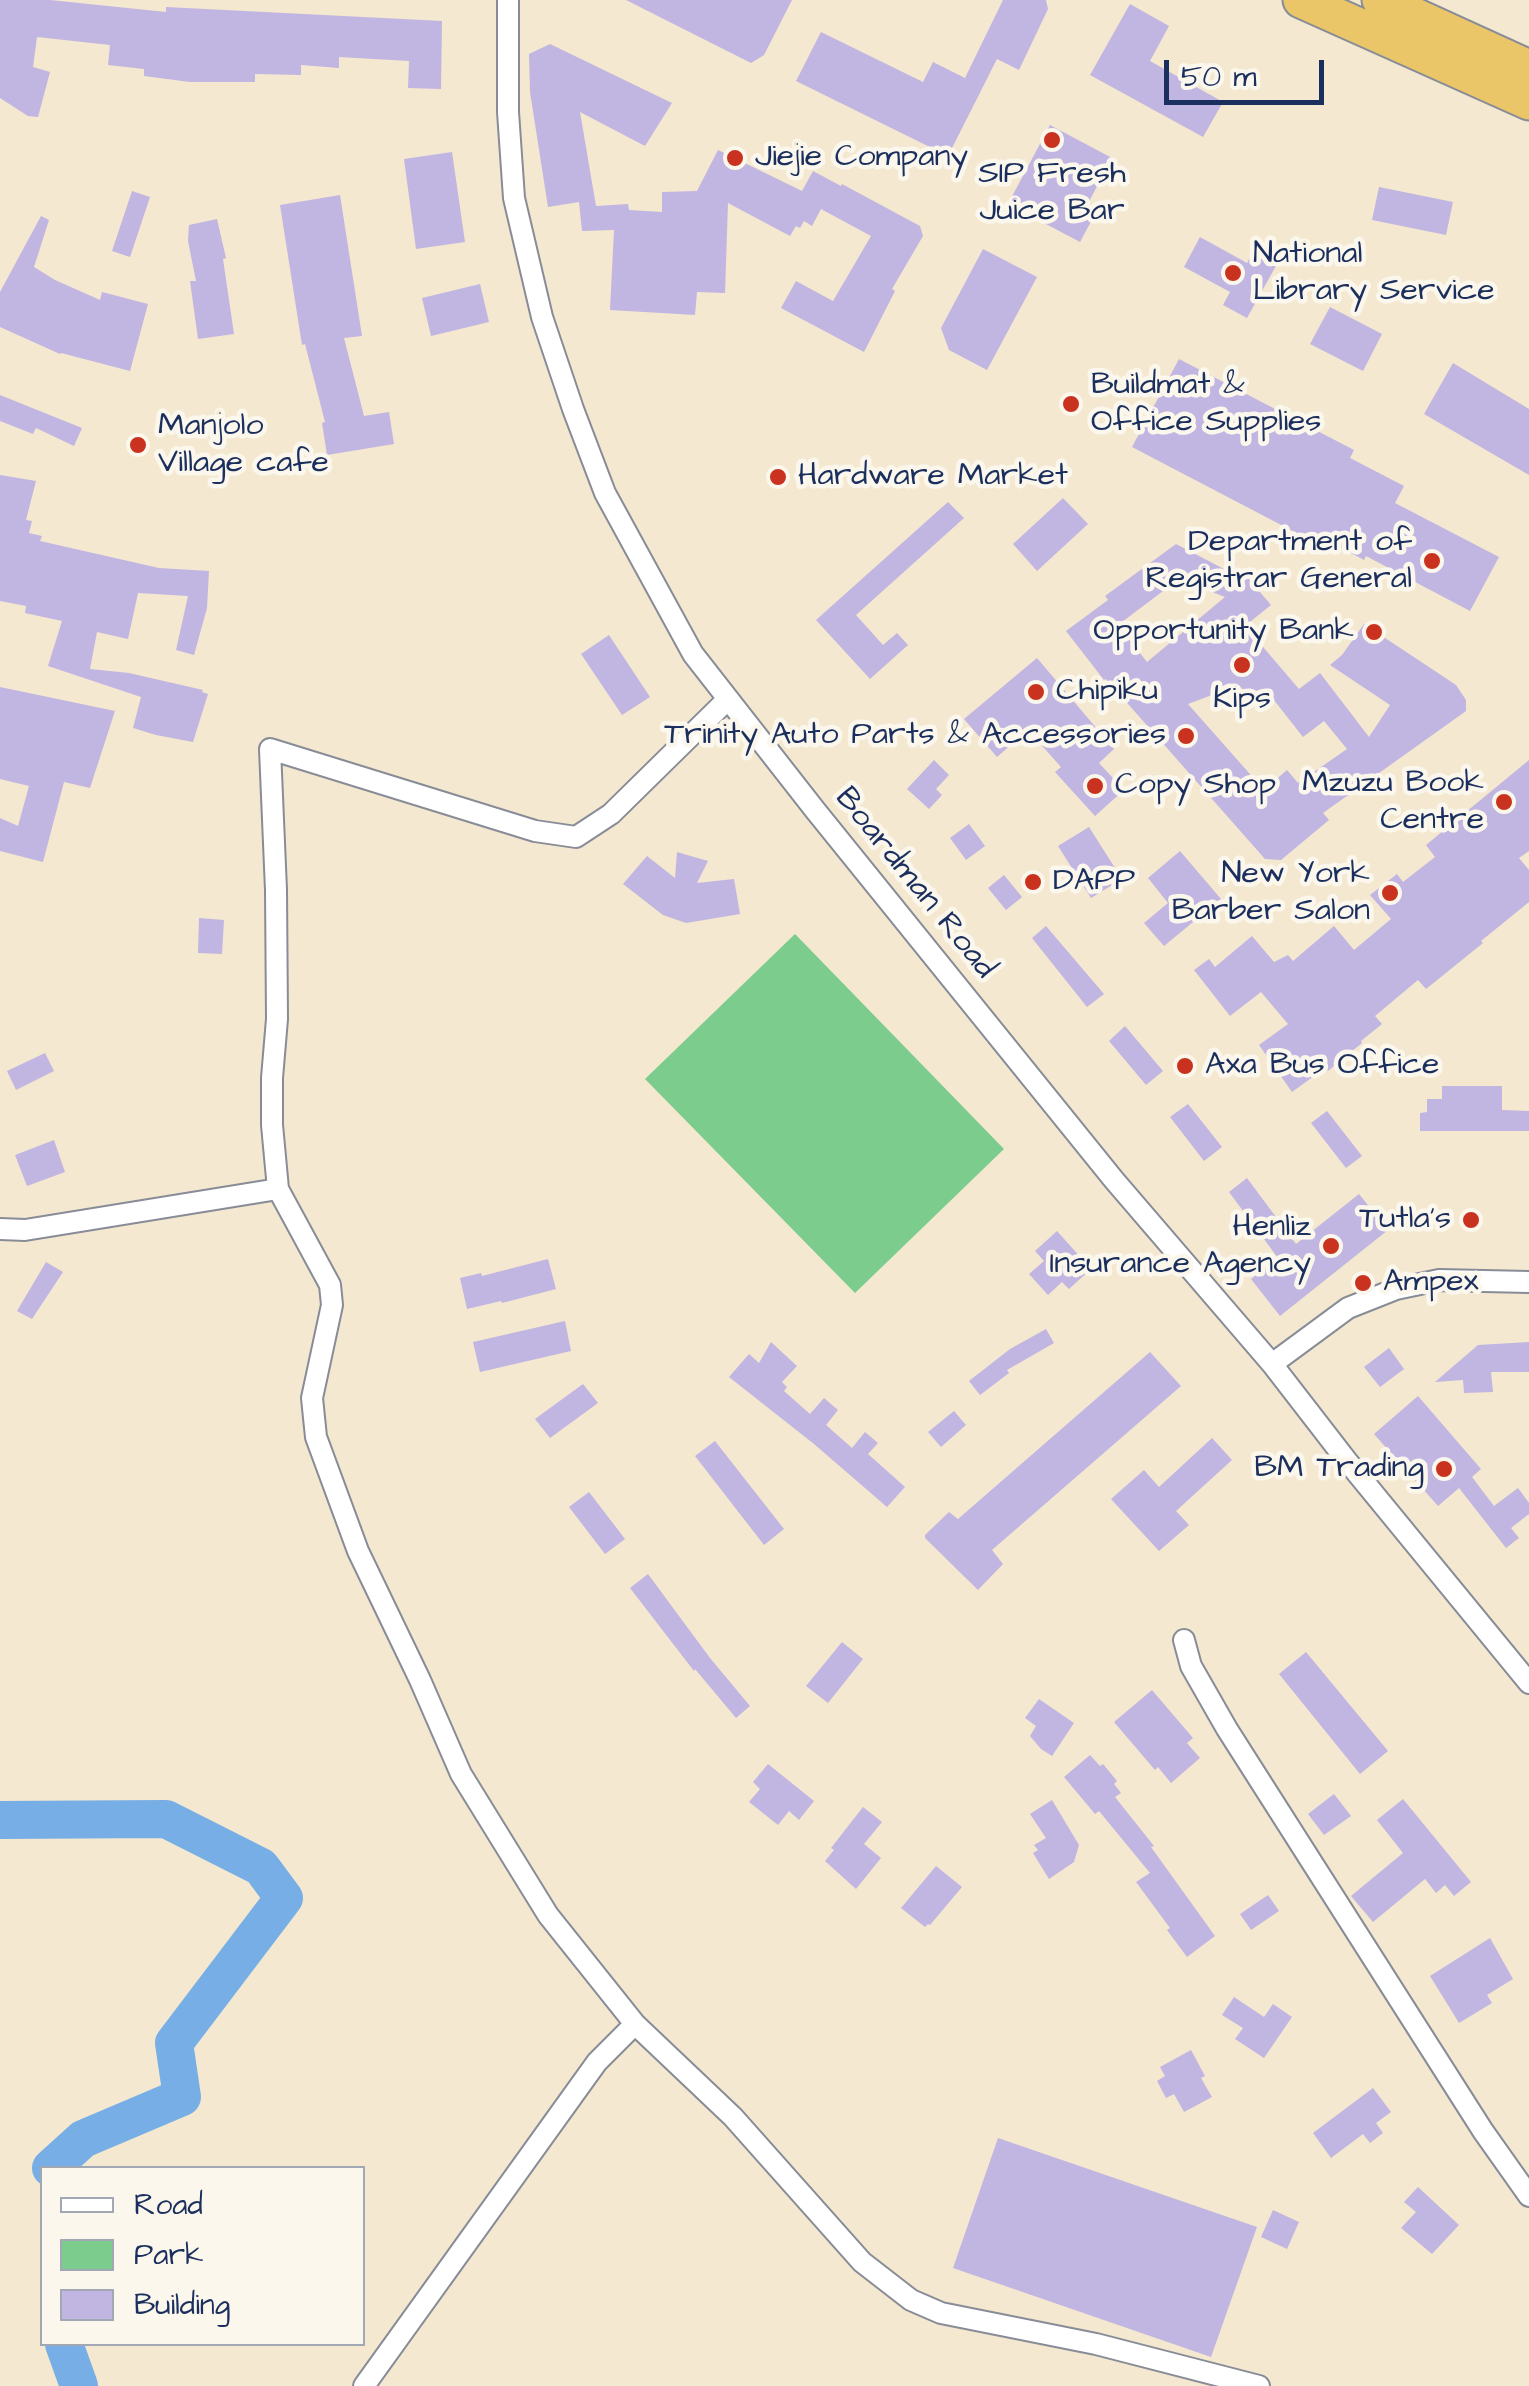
<!DOCTYPE html>
<html>
<head>
<meta charset="utf-8">
<style>
	body { margin:0 }
	#map { position:relative; width:1529px; height:2386px; overflow:hidden; background:#f4e8d0; font-family:"Architects Daughter",sans-serif }
	canvas { display:block }
	.legend { position:absolute; left:40px; top:2166px; width:325px; height:180px; box-sizing:border-box; background:#fbf7ec; border:2px solid #a1a7b3; margin:0; padding:12px 18px; list-style:none; font-size:30px; color:#1b2f5e }
	.legend li { display:flex; align-items:center; gap:20px; height:50px }
	.legend b { width:50px; border:2px solid #a1a7b3 }
	.scale { position:absolute; left:1164px; top:60px; width:160px; height:45px; box-sizing:border-box; border:5px solid #1b2f5e; border-top:0; padding-left:12px; font-size:30px; line-height:35px; white-space:nowrap; color:#1b2f5e; -webkit-text-stroke:8px #fbf7ec; paint-order:stroke }
</style>
</head>
<body>
<div id="map">
<canvas width="1529" height="2386"></canvas>
<ul class="legend">
<li><b style="height:12px;background:#fff"></b>Road</li>
<li><b style="height:28px;background:#7bcc8d"></b>Park</li>
<li><b style="height:28px;background:#c1b5e1"></b>Building</li>
</ul>
<div class="scale">50 m</div>
</div>
<script>
const context = document.querySelector('canvas').getContext('2d');
context.lineJoin = 'round';
function paint(path, color) {
  context.fillStyle = color;
  context.fill(path, 'evenodd');
}
function shape(rows) {
  const path = new Path2D();
  for (const r of rows) {
    path.moveTo(r[0], r[1]);
    for (let i = 2; i < r.length; i += 2) path.lineTo(r[i], r[i + 1]);
  }
  return path;
}
function trace(path, color, width, dash) {
  context.strokeStyle = color;
  context.lineWidth = width;
  context.lineCap = dash ? 'butt' : 'round';
  context.setLineDash(dash || []);
  context.stroke(path);
}
function write(font, color, halo, rows, align = 'center') {
  context.font = font + ' "Architects Daughter",sans-serif';
  context.lineWidth = 9;
  context.setLineDash([]);
  context.textBaseline = 'middle';
  context.strokeStyle = halo;
  context.fillStyle = color;
  for (const [text, x, y, turn = 0] of rows) {
    context.save();
    context.translate(x, y);
    context.rotate((+turn || 0) * Math.PI / 180);
    context.textAlign = isNaN(turn) ? turn : align;
    if (halo) context.strokeText(text, 0, 0);
    context.fillText(text, 0, 0);
    context.restore();
  }
}
paint(shape([
	[795,934,1004,1149,855,1293,645,1079]
]), '#7bcc8d');
trace(shape([
	[0,1820,166,1819,261,1867,284,1898,174,2043,182,2097,83,2139,51,2168],
	[64,2344,79,2386]
]), '#77aee5', 38);
paint(shape([
	[0,0,50,0,166,12,166,7,442,21,441,89,408,88,409,61,339,57,339,68,301,65,301,75,255,74,255,82,190,82,144,76,144,69,108,65,110,45,37,37,33,67,50,72,38,117,28,116,0,98],
	[626,0,792,0,764,55,751,63],
	[1003,0,1046,0,1048,9,1019,70,997,59,948,156,796,81,821,32,923,82,933,62,965,78],
	[1130,4,1169,26,1150,61,1223,102,1203,137,1090,75],
	[550,44,672,103,645,146,580,112,596,206,628,204,629,210,662,212,662,192,697,191,718,150,802,191,813,171,841,186,842,184,920,226,923,236,892,289,895,291,864,352,781,308,796,281,833,301,871,236,821,209,812,226,804,221,800,228,796,226,790,236,728,203,725,293,697,292,695,315,610,310,614,230,582,231,579,202,548,207,530,92,529,54],
	[1050,125,1112,158,1085,209,1095,214,1080,242,1008,204],
	[452,152,465,242,416,249,404,159],
	[1379,187,1453,202,1446,235,1372,220],
	[132,191,150,197,130,257,112,251],
	[340,195,362,336,344,338,364,416,389,412,394,444,327,455,322,423,325,422,305,344,302,345,280,205],
	[41,216,49,220,34,267,55,280,100,300,102,292,148,304,130,371,61,353,60,354,0,327,0,292],
	[217,219,226,258,223,259,234,334,198,339,190,281,196,281,188,241,189,225],
	[1200,237,1247,263,1258,242,1282,255,1247,318,1223,305,1230,292,1184,267],
	[983,249,1037,277,987,370,949,350,941,328],
	[480,284,489,322,431,336,422,298],
	[1330,307,1382,334,1363,371,1310,344],
	[1179,359,1354,450,1350,458,1404,486,1395,503,1499,557,1470,611,1366,556,1364,560,1311,532,1308,539,1132,447],
	[1453,363,1529,409,1529,475,1424,414],
	[0,395,82,428,74,446,36,428,33,434,0,421],
	[0,475,36,481,26,520,32,521,29,533,42,536,40,541,159,568,209,571,207,608,194,655,176,650,188,596,138,593,128,639,97,632,90,669,129,673,203,690,202,692,208,694,193,742,156,735,133,728,141,697,48,666,62,621,25,613,26,606,0,601],
	[1063,498,1088,524,1037,571,1013,544],
	[948,502,964,518,856,615,883,645,897,633,908,645,870,679,816,620],
	[1176,544,1245,580,1248,578,1271,605,1245,626,1299,689,1320,673,1369,737,1390,705,1330,665,1342,655,1364,624,1456,685,1466,700,1466,711,1323,813,1329,820,1281,860,1265,859,1106,679,1104,680,1066,631,1108,600,1105,596],
	[1179,579,1225,597,1147,662,1118,625],
	[1239,685,1253,701,1266,690,1303,737,1324,721,1347,749,1298,783,1287,770,1264,790,1188,704],
	[609,635,650,697,622,715,581,654],
	[1037,658,1114,749,1099,763,1124,790,1095,816,1055,772,1061,767,1028,730,997,757,964,719],
	[0,687,115,711,90,788,64,782,43,862,0,851,0,818,18,826,29,786,0,779],
	[934,760,949,775,936,789,942,795,929,809,907,789],
	[1529,760,1529,851,1519,858,1529,870,1529,902,1481,941,1483,943,1426,989,1418,980,1375,1016,1382,1024,1361,1041,1362,1043,1328,1071,1325,1068,1292,1092,1259,1045,1288,1024,1261,992,1230,1016,1194,970,1209,959,1215,967,1252,936,1274,962,1288,955,1293,961,1334,926,1354,950,1391,919,1370,895,1397,874,1403,882,1435,857,1426,845],
	[969,824,985,846,966,860,950,838],
	[1089,827,1122,879,1091,898,1058,846],
	[1180,851,1221,899,1164,946,1144,923,1168,903,1148,878],
	[677,852,708,861,697,883,734,879,740,914,686,923,663,915,623,884,647,856,675,878],
	[1004,875,1022,897,1006,910,988,888],
	[199,918,224,920,222,954,198,953],
	[1046,926,1104,994,1087,1007,1032,938],
	[1125,1026,1163,1071,1146,1085,1109,1041],
	[45,1053,54,1071,16,1090,7,1071],
	[1442,1086,1502,1086,1502,1110,1529,1111,1529,1131,1420,1131,1420,1113,1427,1112,1427,1099,1442,1099],
	[1188,1104,1222,1147,1204,1161,1170,1117],
	[1327,1111,1362,1156,1346,1168,1311,1123],
	[54,1140,65,1172,27,1186,15,1155],
	[1247,1178,1296,1244,1359,1194,1388,1230,1280,1316,1251,1279,1278,1258,1229,1192],
	[1057,1231,1091,1269,1069,1289,1062,1282,1048,1295,1029,1274,1044,1261,1035,1251],
	[548,1259,556,1289,502,1303,501,1301,467,1309,460,1278,481,1273,482,1276],
	[46,1262,63,1272,32,1319,17,1311],
	[565,1321,571,1351,480,1372,473,1342],
	[1046,1329,1054,1343,1007,1370,1009,1373,980,1395,969,1381,1010,1349],
	[771,1342,797,1366,782,1382,787,1387,784,1391,810,1414,824,1398,838,1410,826,1425,852,1448,865,1432,878,1443,868,1454,905,1487,887,1507,814,1444,729,1377,749,1354,759,1363],
	[1529,1342,1529,1372,1491,1372,1493,1392,1464,1393,1463,1380,1435,1382,1478,1345],
	[1389,1348,1404,1369,1380,1387,1364,1367],
	[1150,1352,1181,1386,992,1550,1003,1564,978,1590,925,1538,925,1535,949,1512,958,1519],
	[583,1384,598,1403,550,1438,535,1419],
	[1418,1396,1481,1469,1472,1477,1494,1506,1518,1488,1529,1503,1529,1514,1511,1528,1519,1538,1506,1548,1459,1488,1438,1506,1374,1434],
	[954,1411,966,1425,941,1447,928,1432],
	[1212,1438,1232,1460,1176,1511,1189,1525,1159,1551,1111,1499,1144,1470,1159,1487],
	[715,1441,784,1529,764,1545,695,1456],
	[589,1492,625,1539,605,1554,569,1507],
	[648,1574,710,1658,750,1706,736,1718,695,1669,694,1671,630,1588],
	[842,1642,863,1659,828,1703,806,1686],
	[1306,1652,1388,1751,1360,1774,1279,1674],
	[1152,1690,1193,1738,1187,1743,1200,1758,1171,1783,1158,1767,1155,1770,1114,1722],
	[1039,1699,1074,1723,1052,1756,1041,1749,1030,1736,1036,1726,1025,1718],
	[1090,1755,1100,1766,1103,1764,1117,1781,1114,1784,1121,1793,1115,1797,1154,1846,1151,1847,1215,1936,1187,1957,1167,1930,1170,1928,1136,1882,1150,1873,1099,1811,1095,1814,1064,1777],
	[768,1764,814,1801,799,1820,789,1811,778,1825,749,1802,760,1789,753,1782],
	[1334,1794,1351,1816,1324,1835,1308,1814],
	[1403,1799,1471,1882,1454,1896,1445,1885,1436,1893,1425,1879,1373,1922,1351,1896,1403,1853,1377,1820],
	[1052,1800,1079,1845,1074,1862,1049,1879,1033,1853,1038,1850,1034,1845,1046,1838,1030,1814],
	[863,1807,882,1822,864,1844,881,1858,856,1889,825,1861,834,1850,831,1848],
	[936,1866,962,1887,930,1925,928,1924,925,1927,901,1908],
	[1268,1895,1279,1911,1251,1930,1240,1914],
	[1490,1938,1513,1979,1487,1995,1492,2003,1459,2023,1430,1976],
	[1234,1997,1264,2017,1273,2004,1292,2017,1264,2058,1235,2039,1243,2028,1222,2015],
	[1191,2050,1205,2076,1201,2078,1212,2097,1184,2112,1174,2094,1166,2098,1157,2081,1165,2076,1160,2067],
	[1373,2088,1391,2112,1376,2123,1383,2133,1370,2143,1363,2134,1331,2158,1313,2133],
	[998,2138,1257,2227,1211,2357,953,2268],
	[1418,2187,1459,2225,1432,2254,1401,2228,1416,2212,1404,2202],
	[1273,2210,1299,2222,1287,2249,1261,2237]
]), '#c1b5e1');
const minor = shape([
	[508,0,508,112,514,198,542,317,573,409,605,493,693,654,815,810,1114,1180,1272,1364,1347,1461,1529,1683],
	[0,1229,25,1230,278,1189],
	[1272,1364,1348,1308,1396,1289,1439,1280,1529,1282],
	[1184,1640,1191,1666,1227,1729,1483,2131,1529,2196],
	[635,2024,548,1915,461,1774,420,1680,358,1551,316,1437,312,1398,332,1305,330,1285,278,1189,272,1125,272,1078,277,1019,276,890,270,749,535,831,576,837,611,814,728,699],
	[364,2386,597,2062,635,2024,733,2117,862,2262,911,2300,941,2313,1096,2344,1259,2386]
]);
const trunk = shape([
	[1301,0,1529,102],
	[1380,0,1529,68]
]);
trace(minor, '#888c97', 24);
trace(trunk, '#888c97', 39);
trace(minor, '#fff', 20);
trace(trunk, '#ebc669', 35);
for (const [x, y, r, color] of [
	[1052,140,10,"#c8321e"],
	[735,158,10,"#c8321e"],
	[1233,273,10,"#c8321e"],
	[1071,404,10,"#c8321e"],
	[138,445,10,"#c8321e"],
	[778,477,10,"#c8321e"],
	[1432,561,10,"#c8321e"],
	[1374,632,10,"#c8321e"],
	[1242,665,10,"#c8321e"],
	[1036,692,10,"#c8321e"],
	[1186,736,10,"#c8321e"],
	[1095,786,10,"#c8321e"],
	[1504,802,10,"#c8321e"],
	[1033,882,10,"#c8321e"],
	[1390,893,10,"#c8321e"],
	[1185,1066,10,"#c8321e"],
	[1471,1220,10,"#c8321e"],
	[1331,1246,10,"#c8321e"],
	[1363,1283,10,"#c8321e"],
	[1444,1469,10,"#c8321e"]
]) {
  const dot = new Path2D();
  dot.arc(x, y, r, 0, 2 * Math.PI);
  context.fillStyle = color;
  context.fill(dot);
  trace(dot, '#fbf7ec', 4);
}
write('32px', '#1b2f5e', '#fbf7ec', [
	["Jiejie Company",755,158],
	["SIP Fresh",1052,175,"center"],
	["Juice Bar",1052,212,"center"],
	["National",1253,255],
	["Library Service",1253,292],
	["Buildmat &",1091,386],
	["Office Supplies",1091,423],
	["Manjolo",158,427],
	["Village cafe",158,464],
	["Hardware Market",798,477],
	["Department of",1412,543,"right"],
	["Registrar General",1412,580,"right"],
	["Opportunity Bank",1354,632,"right"],
	["Chipiku",1056,692],
	["Kips",1242,700,"center"],
	["Trinity Auto Parts & Accessories",1166,736,"right"],
	["Mzuzu Book",1484,784,"right"],
	["Centre",1484,821,"right"],
	["Copy Shop",1115,786],
	["New York",1370,875,"right"],
	["Barber Salon",1370,912,"right"],
	["DAPP",1053,882],
	["Axa Bus Office",1205,1066],
	["Tutla's",1451,1220,"right"],
	["Henliz",1311,1228,"right"],
	["Insurance Agency",1311,1265,"right"],
	["Ampex",1383,1283],
	["BM Trading",1424,1469,"right"]
], 'left');
write('32px', '#1b2f5e', '#fbf7ec', [
	["Boardman Road",914,884,51]
]);
</script>
</body>
</html>
